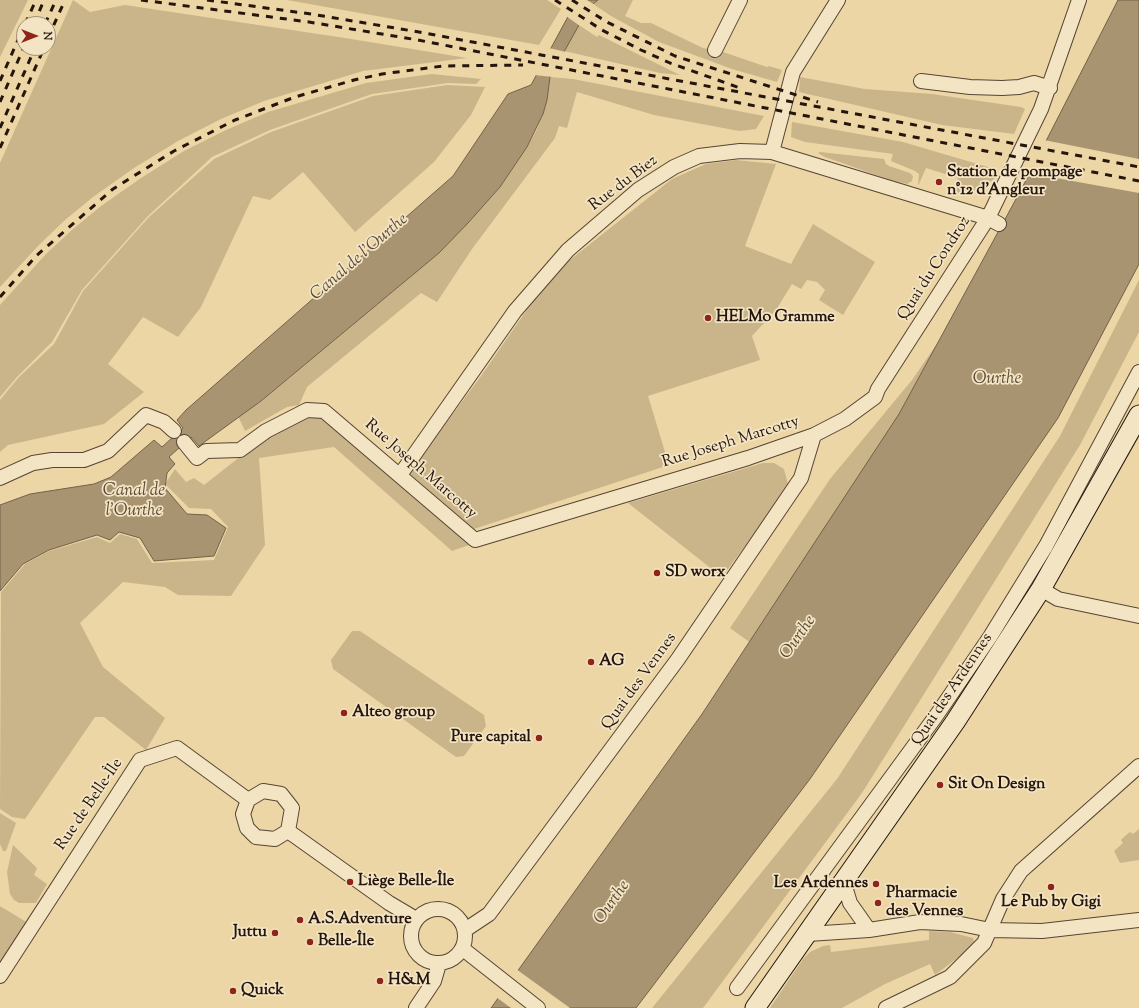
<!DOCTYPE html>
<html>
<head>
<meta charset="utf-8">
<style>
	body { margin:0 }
	#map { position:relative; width:1139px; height:1008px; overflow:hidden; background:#ecd6a5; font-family:"Sorts Mill Goudy",serif }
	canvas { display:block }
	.north { position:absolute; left:16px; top:16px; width:40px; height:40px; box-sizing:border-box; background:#f3e4c4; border:1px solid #a0917b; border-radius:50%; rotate:90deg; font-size:11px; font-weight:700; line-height:16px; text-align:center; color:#24150d }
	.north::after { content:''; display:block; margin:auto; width:14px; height:18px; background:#8f2418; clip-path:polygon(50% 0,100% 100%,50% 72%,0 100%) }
</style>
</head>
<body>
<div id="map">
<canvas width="1139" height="1008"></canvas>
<div class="north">N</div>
</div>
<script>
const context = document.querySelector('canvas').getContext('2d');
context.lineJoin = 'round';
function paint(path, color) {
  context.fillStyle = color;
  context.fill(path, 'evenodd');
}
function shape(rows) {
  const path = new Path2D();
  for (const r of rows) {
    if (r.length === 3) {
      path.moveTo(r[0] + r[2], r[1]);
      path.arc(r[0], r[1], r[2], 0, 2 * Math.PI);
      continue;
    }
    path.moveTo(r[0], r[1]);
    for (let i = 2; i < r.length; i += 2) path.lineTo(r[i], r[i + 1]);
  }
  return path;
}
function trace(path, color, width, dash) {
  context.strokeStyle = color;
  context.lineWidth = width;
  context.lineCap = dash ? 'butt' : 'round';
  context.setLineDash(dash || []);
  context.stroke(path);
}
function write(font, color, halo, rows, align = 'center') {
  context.font = font + ' "Sorts Mill Goudy",serif';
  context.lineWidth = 3.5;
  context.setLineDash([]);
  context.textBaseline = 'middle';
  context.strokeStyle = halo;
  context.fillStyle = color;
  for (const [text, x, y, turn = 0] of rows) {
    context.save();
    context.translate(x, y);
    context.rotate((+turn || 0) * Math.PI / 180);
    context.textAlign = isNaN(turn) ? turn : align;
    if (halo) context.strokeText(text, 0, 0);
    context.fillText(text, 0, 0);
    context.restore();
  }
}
paint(shape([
	[0,0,28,0,0,57],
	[73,0,90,12,125,5,345,38,467,58,363,71,264,101,221,119,178,141,134,168,93,197,65,220,38,246,0,287,0,163],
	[287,0,547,0,561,9,539,45],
	[598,0,633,0,625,16,641,23,651,23,703,48,723,52,767,67,769,66,782,70,777,82,732,69,659,42,611,16,593,4],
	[579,25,597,37,599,35,680,75,660,73,564,51],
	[432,74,481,79,476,84,448,83,372,94,270,130,212,157,148,216,82,290,52,342,17,377,0,397,0,305,46,254,73,229,101,206,141,178,184,151,226,130,268,112,366,83],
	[550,77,573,79,764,116,756,129,739,131,654,115,577,92,567,128,559,126,555,138,472,249,437,302,421,293,307,387,299,405,287,407,245,431,238,416,261,401,439,253,500,187,527,147,536,131,543,114],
	[800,77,865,89,932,94,1021,107,1025,109,1014,134,942,125,799,92],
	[447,85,485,87,471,115,434,162,355,232,303,172,270,200,253,196,201,307,178,337,143,317,108,364,144,392,104,424,8,445,0,452,0,400,18,378,54,344,83,291,149,217,214,159,271,132,373,96],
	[792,122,903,142,998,170,994,179,980,189,965,194,952,194,958,178,926,168,918,186,919,174,915,171,891,161,893,154,805,142,791,137],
	[820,152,884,159,886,164,889,166,910,173,913,176,912,181,907,184,893,181,825,157,818,153],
	[736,160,776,164,745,246,791,264,813,224,875,262,843,315,819,300,825,290,817,282,807,280,801,289,792,284,776,310,752,336,760,360,648,396,669,465,474,529,409,473,481,376,551,275,672,179,706,164],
	[1139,280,1139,332,1080,445,862,793,703,1008,652,1008,837,779,1060,436],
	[958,313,856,496,755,646,730,628,830,479,912,380],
	[323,416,472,544,452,551,334,447,259,458,265,545,231,596,178,595,165,587,123,582,80,623,103,667,165,718,146,750,104,717,95,717,25,819,12,817,0,809,1,592,25,564,49,551,97,537,110,543,120,534,137,539,152,563,214,560,228,527,211,509,189,508,165,484,175,469,186,482,194,478,204,485,269,434,307,417],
	[763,463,774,463,784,469,788,484,777,503,722,577,628,503],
	[352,631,360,631,484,715,486,726,464,756,456,757,333,669,331,660],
	[0,813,16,823,6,851,3,851,0,844],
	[1139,829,1139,860,1120,863,1114,851,1123,843,1121,840,1125,836,1130,832,1133,834],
	[13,845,37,868,34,875,47,884,36,903,19,903,14,900,10,894,7,872],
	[0,906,28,923,0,969],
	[929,931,950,932,973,938,974,942,968,950,935,975,930,964,885,984,842,1008,770,1008,803,959,810,952,823,946,830,945,831,952,929,940]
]), '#cab58b');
const water = shape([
	[577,0,598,0,593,4,579,25,550,77,547,100,543,114,527,147,500,187,468,223,439,253,261,401,199,446,191,437,169,457,175,464,167,473,165,488,187,514,207,515,226,528,214,556,154,561,140,538,119,532,110,540,97,535,49,550,23,564,0,591,0,505,30,494,94,484,111,477,154,440,162,447,183,428,177,420,186,410,453,176,508,94,531,85,577,0],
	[1118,0,1139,0,1139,264,1058,418,810,779,636,1008,491,1008,702,714,899,414,1022,188,1118,0]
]);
paint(water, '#a89471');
trace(water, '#736149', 1);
paint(shape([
	[575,0,587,0,595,5,580,26,566,16],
	[549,48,566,52,553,77,534,75],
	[1044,140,1139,159,1139,193,1028,173],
	[516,969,570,1008,511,1008,496,997]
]), '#ecd6a5');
const street = shape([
	[715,50,740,0],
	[921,81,970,87,1002,88,1019,87,1034,83,1050,88],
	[772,152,793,72,838,0],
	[184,442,197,458,206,451,240,450,266,431,307,410,324,411,475,540,748,458,814,435,845,419,875,397,878,389,988,218,1041,109,1079,0],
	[400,475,515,311,568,250,638,190,674,167,699,156,740,151,772,152,988,218,999,224],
	[0,478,33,463,52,460,84,460,108,451,146,415,164,422,174,431],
	[1041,589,1058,599,1139,616],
	[263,791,281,794,292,808,288,831,275,839,256,837,247,828,243,814,248,800,263,791],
	[288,831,389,903,416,919],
	[844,883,850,903,869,930],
	[438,936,27],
	[465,930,489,914,678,659,801,478,814,435],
	[808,934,869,930,920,922,961,924,990,930,1042,931,1139,920],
	[463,949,538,1008],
	[0,976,140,760,177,748,248,800],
	[737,988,936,716,990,637,1046,546,1139,372],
	[416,1008,434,981,439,964],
	[886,1008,950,977,984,943,1003,899,1021,871,1139,766]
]);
const secondary = shape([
	[755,1008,955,722,1041,589,1139,415]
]);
trace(street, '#564533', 16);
trace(secondary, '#24150d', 21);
trace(street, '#f3e4c4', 14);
trace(secondary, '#f3e4c4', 19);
trace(shape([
	[141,0,309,22,418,40,1139,181],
	[207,0,311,14,419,32,1139,167],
	[555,0,602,30,641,50,670,63,740,88],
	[572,0,607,22,675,56,818,102],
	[25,24,36,0],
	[34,24,44,0],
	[45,24,56,0],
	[48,38,65,0],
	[0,81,24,26],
	[0,102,24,47],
	[0,128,35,48],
	[0,148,44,48],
	[0,297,36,256,113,189,174,151,235,120,295,97,354,80,382,74,443,66,523,65]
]), '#24150d', 3, [7, 7]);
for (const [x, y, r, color] of [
	[939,182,4,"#8f2418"],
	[708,318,4,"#8f2418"],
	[657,573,4,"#8f2418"],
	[591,662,4,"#8f2418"],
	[344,713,4,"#8f2418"],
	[539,738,4,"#8f2418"],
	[940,785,4,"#8f2418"],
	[350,882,4,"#8f2418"],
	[876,884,4,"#8f2418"],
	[1051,887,4,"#8f2418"],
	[878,903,4,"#8f2418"],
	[300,920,4,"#8f2418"],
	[275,933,4,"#8f2418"],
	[310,942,4,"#8f2418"],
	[380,981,4,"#8f2418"],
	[233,991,4,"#8f2418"]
]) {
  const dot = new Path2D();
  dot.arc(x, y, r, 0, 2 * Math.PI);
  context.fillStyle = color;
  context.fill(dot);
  trace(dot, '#f3e4c4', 1.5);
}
write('bold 16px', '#24150d', '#f3e4c4', [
	["Station de pompage",947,173],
	["n°12 d'Angleur",947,191],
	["HELMo Gramme",716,318],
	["SD worx",665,573],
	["AG",599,662],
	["Alteo group",352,713],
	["Pure capital",531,738,"right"],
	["Sit On Design",948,785],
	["Liège Belle-Île",358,882],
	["Les Ardennes",868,884,"right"],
	["Pharmacie",886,894],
	["des Vennes",886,912],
	["Le Pub by Gigi",1051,903,"center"],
	["A.S.Adventure",308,920],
	["Juttu",267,933,"right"],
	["Belle-Île",318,942],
	["H&M",388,981],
	["Quick",241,991]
], 'left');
write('16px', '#24150d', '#f3e4c4', [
	["Rue du Biez",624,184,-37],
	["Quai du Condroz",935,269,-57],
	["Rue Joseph Marcotty",731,443,-17],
	["Rue Joseph Marcotty",420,470,41],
	["Quai des Vennes",640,682,-54],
	["Quai des Ardennes",953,690,-56],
	["Rue de Belle-Île",90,805,-56]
]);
write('italic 17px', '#594835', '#f3e4c4', [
	["Canal de l'Ourthe",360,258,-41],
	["Ourthe",997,380],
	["Canal de",134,492],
	["l'Ourthe",134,512],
	["Ourthe",799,638,-55],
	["Ourthe",613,903,-55]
]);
</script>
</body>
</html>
